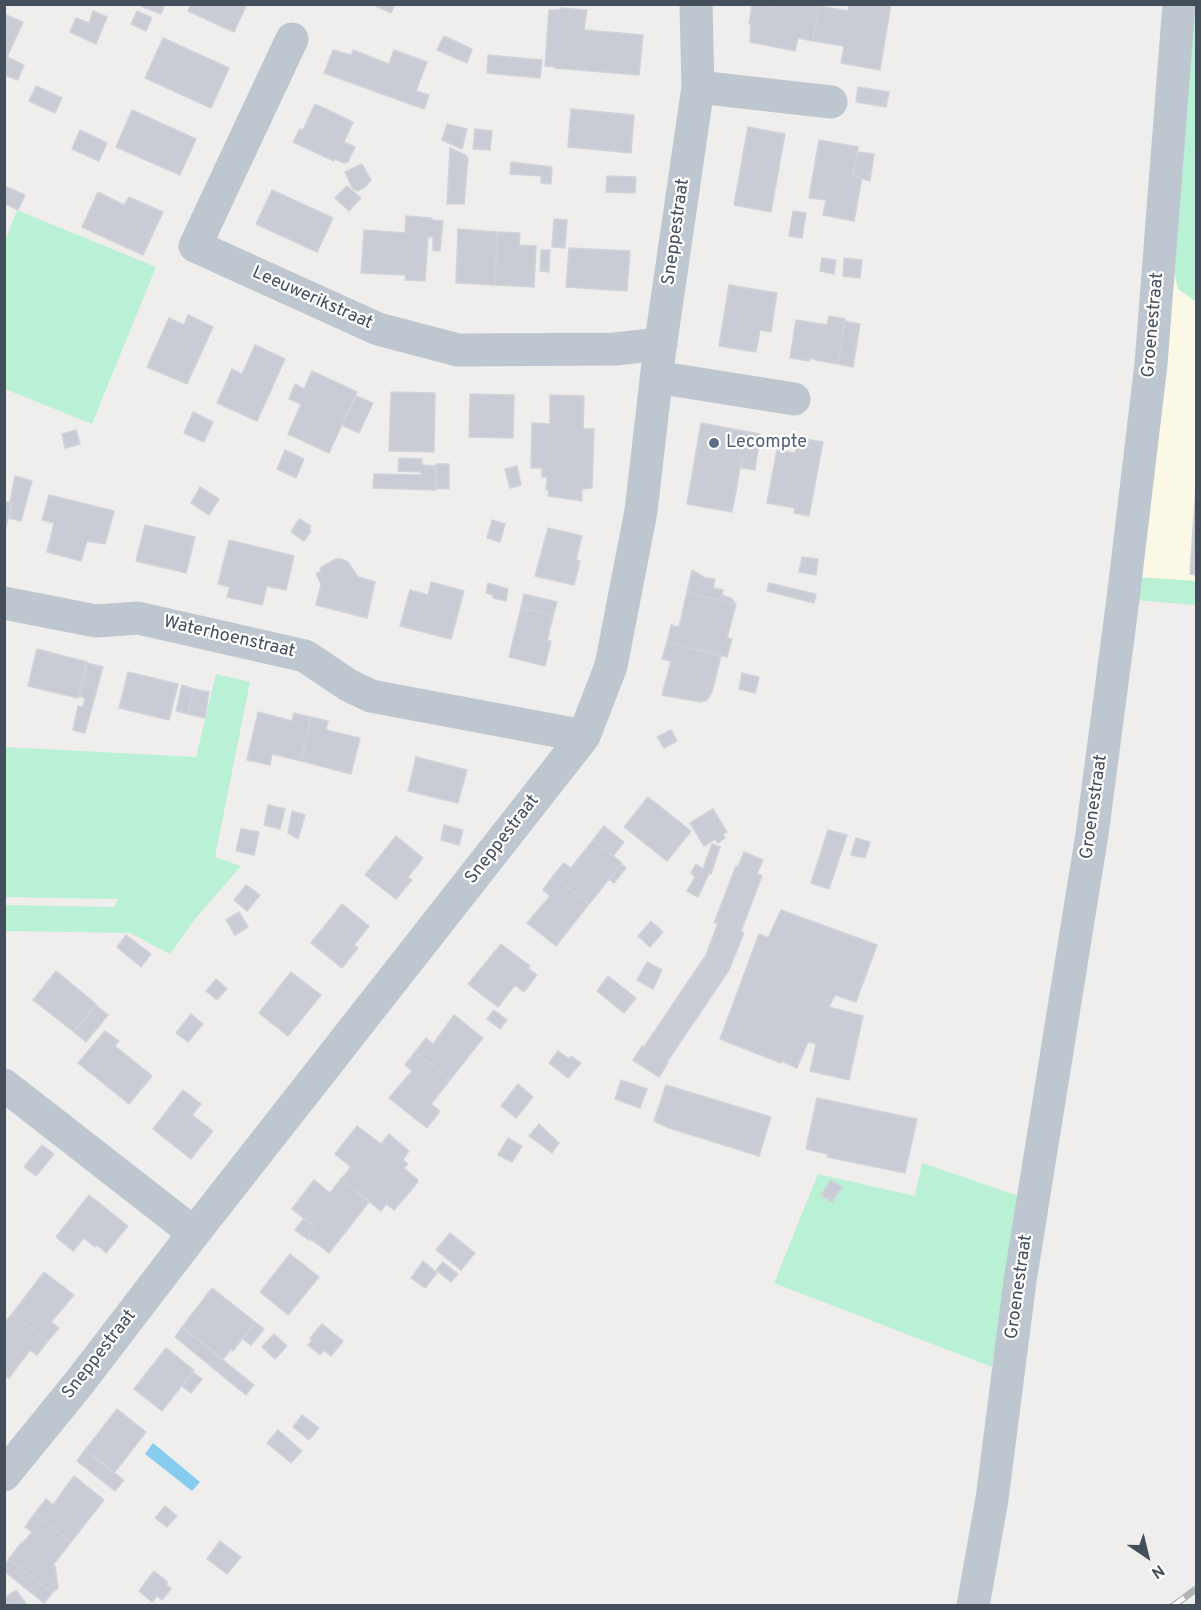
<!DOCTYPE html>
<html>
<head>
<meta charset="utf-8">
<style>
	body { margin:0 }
	#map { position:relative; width:1201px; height:1610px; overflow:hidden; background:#f0eeed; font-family:Overpass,sans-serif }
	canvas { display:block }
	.frame { position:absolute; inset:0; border:6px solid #454e5b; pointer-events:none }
	.north { position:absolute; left:1117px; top:1526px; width:60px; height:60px; -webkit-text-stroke:4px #fff; paint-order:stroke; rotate:145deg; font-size:16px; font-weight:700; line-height:24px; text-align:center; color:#454e5b }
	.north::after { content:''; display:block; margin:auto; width:21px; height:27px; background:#454e5b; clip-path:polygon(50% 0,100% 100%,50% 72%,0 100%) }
</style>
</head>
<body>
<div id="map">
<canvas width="1201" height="1610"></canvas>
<div class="frame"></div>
<div class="north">N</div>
</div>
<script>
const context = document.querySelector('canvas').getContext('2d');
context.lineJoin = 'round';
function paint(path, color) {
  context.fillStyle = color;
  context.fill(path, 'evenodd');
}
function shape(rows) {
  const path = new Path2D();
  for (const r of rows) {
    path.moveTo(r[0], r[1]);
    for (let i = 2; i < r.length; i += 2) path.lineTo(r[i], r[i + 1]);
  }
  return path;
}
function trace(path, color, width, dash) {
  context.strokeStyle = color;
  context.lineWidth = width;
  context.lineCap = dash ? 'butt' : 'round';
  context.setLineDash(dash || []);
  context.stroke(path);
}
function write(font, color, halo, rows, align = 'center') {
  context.font = font + ' Overpass,sans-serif';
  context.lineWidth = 4.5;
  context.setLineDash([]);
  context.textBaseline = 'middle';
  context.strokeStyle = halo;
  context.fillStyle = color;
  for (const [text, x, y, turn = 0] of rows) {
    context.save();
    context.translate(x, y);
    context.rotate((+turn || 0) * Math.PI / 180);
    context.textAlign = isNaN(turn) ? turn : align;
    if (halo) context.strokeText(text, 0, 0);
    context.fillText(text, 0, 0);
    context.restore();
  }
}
paint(shape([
	[1172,264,1196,302,1196,581,1137,577]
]), '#fcf8e6');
paint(shape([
	[1194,5,1196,5,1196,302,1178,289,1172,264],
	[17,210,156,267,92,424,5,389,5,240],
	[1137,577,1196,581,1196,605,1136,600],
	[216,674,250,682,215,857,241,866,195,919,170,954,130,933,5,931,5,905,114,907,118,899,5,897,5,747,196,757],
	[922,1163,1019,1196,992,1367,774,1283,818,1174,915,1196]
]), '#baf0d5');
paint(shape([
	[153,1443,200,1482,192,1491,145,1454]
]), '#86ccee');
const building = shape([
	[142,4,165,4,161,14,141,6,142,4],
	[191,4,247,4,234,32,188,11,191,4],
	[372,4,395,4,391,13,372,4],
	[752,4,775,7,775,4,819,6,813,41,798,38,795,51,750,42,751,24,749,24,752,4],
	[849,4,891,4,880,70,841,63,844,46,813,41,819,6,848,11,849,4],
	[560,8,587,10,584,30,643,35,639,75,555,68,555,67,545,66,549,10,560,10,560,8],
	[93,11,107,17,96,44,70,32,76,18,89,23,93,11],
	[137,11,152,18,146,31,131,24,137,11],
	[4,14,23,22,7,57,24,65,18,80,4,75,4,14],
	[444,36,472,49,467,63,437,50,444,36],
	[163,38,229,68,211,108,145,78,163,38],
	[333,50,351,55,353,50,389,64,394,50,427,62,416,91,429,95,424,109,324,73,333,50],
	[488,55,542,60,540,78,487,73,488,55],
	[36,86,62,98,55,113,29,101,36,86],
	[858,87,889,92,886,107,856,102,858,87],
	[315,104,353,122,344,142,355,147,348,162,344,163,335,159,334,161,293,142,300,129,303,130,315,104],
	[571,109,634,115,631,153,568,147,571,109],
	[132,110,196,139,180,175,116,147,132,110],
	[447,124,467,129,462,149,442,140,447,124],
	[748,127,785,134,771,212,734,205,748,127],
	[475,129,492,131,490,150,473,149,475,129],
	[80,130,107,143,99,161,72,149,80,130],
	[819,140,858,147,853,176,862,178,854,221,823,215,826,200,809,198,819,140],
	[450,148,467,156,466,158,468,158,464,204,447,204,450,148],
	[858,152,874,154,870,181,853,176,858,152],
	[511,162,552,167,551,184,541,183,541,176,510,174,511,162],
	[362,164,371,180,365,187,358,191,353,189,345,172,362,164],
	[607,176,636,177,635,193,606,192,607,176],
	[347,186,361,198,349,211,335,198,347,186],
	[7,187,25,195,18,210,4,203,4,191,7,187],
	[272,190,333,218,317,252,256,224,272,190],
	[98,192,124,205,129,197,163,212,143,255,82,227,98,192],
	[793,211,806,213,802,238,789,236,793,211],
	[406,216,432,218,432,220,443,221,440,251,433,250,433,237,428,237,425,281,405,280,406,275,361,273,364,230,405,233,406,216],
	[554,219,567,220,565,248,552,247,554,219],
	[458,229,497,232,495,285,456,283,458,229],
	[497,232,520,233,519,245,536,246,534,287,495,285,497,232],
	[569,248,630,251,627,291,566,287,569,248],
	[541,250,550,250,549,272,540,271,541,250],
	[822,258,836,260,834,274,820,271,822,258],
	[844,258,862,260,860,278,843,276,844,258],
	[729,285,777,293,771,332,760,330,756,352,719,346,729,285],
	[188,315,213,327,187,384,147,367,169,318,184,325,188,315],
	[829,316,845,319,838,364,815,360,815,359,810,358,810,361,790,358,796,320,827,325,829,316],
	[845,321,860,324,853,367,838,364,845,321],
	[255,345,285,359,257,421,217,403,232,369,242,374,255,345],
	[312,371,357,392,329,453,288,434,301,404,289,399,295,384,304,389,312,371],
	[391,392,435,393,434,452,389,451,391,392],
	[470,394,514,395,513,438,469,437,470,394],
	[550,395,584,396,583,429,594,429,592,488,582,489,582,501,548,496,549,490,546,490,547,477,542,477,542,468,531,468,532,423,550,424,550,395],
	[356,396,373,403,359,433,342,425,356,396],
	[193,412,213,422,204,442,184,433,193,412],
	[701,423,760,434,755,470,742,468,743,458,742,458,732,512,687,504,701,423],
	[76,430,80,444,65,448,62,434,76,430],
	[798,438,823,442,809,516,794,513,795,508,767,503,777,450,795,453,798,438],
	[285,450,304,459,296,478,277,469,285,450],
	[399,458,422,459,422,465,436,466,436,490,373,488,374,474,421,475,421,472,398,471,399,458],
	[436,464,449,464,449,489,436,488,436,464],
	[517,466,521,485,510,488,505,469,517,466],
	[15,476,32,481,21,521,9,518,12,503,10,502,15,476],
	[1196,486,1196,575,1190,574,1196,486],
	[200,487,219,499,209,515,191,503,200,487],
	[49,495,114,511,105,544,87,541,81,561,47,552,54,523,42,520,49,495],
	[4,501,12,503,4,535,4,501],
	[299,519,311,526,309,529,311,531,304,541,291,532,299,519],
	[492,520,505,524,500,542,487,538,492,520],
	[145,525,195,537,186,573,136,561,145,525],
	[548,528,582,536,576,560,580,561,574,585,535,576,548,528],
	[229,540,294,556,286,590,267,586,262,605,227,597,230,587,218,584,229,540],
	[802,557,818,559,816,575,799,572,802,557],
	[336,559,341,559,348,562,358,577,375,582,367,618,316,605,321,584,316,574,321,571,320,568,336,559],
	[692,570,705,578,715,579,713,588,723,590,722,595,731,598,736,605,687,592,692,570],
	[431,582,464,591,451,639,400,626,410,590,428,595,431,582],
	[488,583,508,589,506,601,493,598,493,595,486,593,488,583],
	[769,583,816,594,814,603,767,591,769,583],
	[687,592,736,605,727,638,732,639,727,657,667,642,671,625,679,627,687,592],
	[524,594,557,602,553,616,521,608,524,594],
	[521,608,553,616,547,641,551,641,545,666,509,657,521,608],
	[667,642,721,656,712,692,707,700,700,702,662,695,671,661,662,659,667,642],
	[37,649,87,662,78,698,28,686,37,649],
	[87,663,103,667,85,733,73,730,78,706,83,707,85,698,79,696,87,663],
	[128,672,178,684,169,720,119,708,128,672],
	[742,673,759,677,755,693,739,689,742,673],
	[182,685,194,689,188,714,176,711,182,685],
	[194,689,209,692,205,718,188,714,194,689],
	[258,712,292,721,294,713,311,717,301,761,272,754,270,765,247,760,258,712],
	[311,717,328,721,326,730,360,738,351,774,301,761,311,717],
	[671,730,677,741,664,748,657,737,671,730],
	[416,757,467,770,458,803,408,791,416,757],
	[648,797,691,831,667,861,624,827,648,797],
	[268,805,285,809,280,829,264,825,268,805],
	[713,809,727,832,723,834,725,838,718,843,715,839,704,846,690,823,713,809],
	[292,811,305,815,298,839,288,833,292,811],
	[444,825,463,830,459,845,441,840,444,825],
	[604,826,624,842,613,856,593,840,604,826],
	[241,829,259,832,254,855,236,851,241,829],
	[828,830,847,835,829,889,811,883,828,830],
	[396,836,423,858,408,877,412,880,396,899,365,875,396,836],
	[856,838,870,842,865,858,851,855,856,838],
	[593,840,622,863,589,904,553,876,564,863,571,868,593,840],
	[712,844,720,847,711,874,709,873,698,897,687,891,695,877,691,873,696,864,703,869,712,844],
	[744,852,763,860,757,874,762,876,741,931,744,933,729,970,667,1062,668,1063,659,1077,633,1060,642,1046,644,1047,706,955,718,923,714,923,736,866,738,867,744,852],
	[621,864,626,868,614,883,609,879,621,864],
	[553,876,589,904,556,946,527,923,550,896,543,890,553,876],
	[246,885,260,895,247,911,234,900,246,885],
	[342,904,369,926,354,945,358,948,342,968,311,943,342,904],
	[781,910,877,945,856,1002,835,995,829,1007,863,1016,849,1080,810,1071,816,1044,808,1042,797,1068,782,1061,781,1063,720,1039,759,934,768,938,781,910],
	[239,912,248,927,235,935,226,920,239,912],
	[651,921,663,932,650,947,638,936,651,921],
	[126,935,151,954,141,967,117,947,126,935],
	[501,944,530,966,528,968,537,975,524,992,515,985,498,1007,468,984,501,944],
	[647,962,662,970,653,989,637,980,647,962],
	[56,971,96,1004,74,1032,33,1000,56,971],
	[291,972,321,995,288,1036,259,1013,291,972],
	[608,976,636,998,624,1013,597,991,608,976],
	[216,979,227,989,217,1000,206,991,216,979],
	[96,1005,108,1015,86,1042,74,1032,96,1005],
	[494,1010,507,1020,500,1029,487,1019,494,1010],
	[191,1014,203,1024,188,1042,176,1033,191,1014],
	[454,1015,483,1038,450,1080,415,1052,426,1038,433,1044,454,1015],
	[105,1031,119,1041,115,1046,152,1076,129,1104,78,1063,105,1031],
	[558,1051,569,1059,571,1056,581,1063,568,1078,549,1063,558,1051],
	[415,1052,450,1080,431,1104,440,1111,427,1128,389,1098,412,1071,405,1065,415,1052],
	[621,1080,647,1089,640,1108,615,1099,621,1080],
	[518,1084,533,1097,516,1118,501,1106,518,1084],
	[666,1085,771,1117,759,1156,669,1128,654,1121,666,1085],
	[183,1090,201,1104,192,1115,213,1131,191,1159,153,1129,183,1090],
	[817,1098,917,1119,905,1173,827,1157,828,1154,806,1149,817,1098],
	[539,1124,559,1143,552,1153,529,1136,539,1124],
	[357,1126,381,1144,389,1134,409,1151,403,1160,408,1164,404,1168,418,1180,418,1182,394,1210,386,1204,381,1211,341,1179,351,1167,335,1154,357,1126],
	[508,1138,522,1146,512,1162,498,1155,508,1138],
	[42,1145,54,1154,36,1176,24,1167,42,1145],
	[341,1179,369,1202,329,1253,308,1237,315,1227,292,1209,314,1180,330,1193,341,1179],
	[831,1180,842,1187,832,1202,821,1195,831,1180],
	[89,1195,128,1226,106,1253,97,1245,95,1247,84,1238,73,1251,56,1237,89,1195],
	[304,1218,315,1227,308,1237,311,1239,309,1240,295,1230,304,1218],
	[450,1233,475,1253,461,1270,436,1250,450,1233],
	[290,1254,319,1277,288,1315,260,1292,290,1254],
	[423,1261,437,1273,425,1288,411,1278,423,1261],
	[443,1262,458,1274,451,1282,436,1270,443,1262],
	[44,1272,74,1295,51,1322,59,1328,48,1341,12,1314,44,1272],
	[212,1288,255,1322,233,1351,231,1349,223,1359,182,1327,212,1288],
	[12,1314,48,1341,37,1355,30,1350,9,1378,4,1375,4,1323,12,1314],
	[255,1322,264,1329,251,1345,243,1339,255,1322],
	[322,1324,343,1341,331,1356,324,1350,320,1355,308,1345,312,1340,310,1338,322,1324],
	[182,1327,254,1385,246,1395,175,1337,182,1327],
	[274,1334,287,1346,275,1359,262,1347,274,1334],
	[166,1348,194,1370,162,1411,134,1389,166,1348],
	[193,1372,202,1379,191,1393,182,1386,193,1372],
	[117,1409,146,1432,114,1473,85,1450,117,1409],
	[302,1415,319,1428,309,1440,293,1427,302,1415],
	[278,1430,302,1451,291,1463,267,1443,278,1430],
	[85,1450,124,1480,115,1491,77,1461,85,1450],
	[74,1476,104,1500,71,1542,35,1513,46,1499,53,1505,74,1476],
	[165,1506,177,1516,167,1527,155,1518,165,1506],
	[35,1513,71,1542,53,1565,55,1566,58,1588,52,1593,9,1559,22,1542,23,1543,32,1532,25,1527,35,1513],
	[220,1541,241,1557,227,1574,207,1559,220,1541],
	[9,1559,52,1593,44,1603,4,1571,4,1566,9,1559],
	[154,1571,168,1582,166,1584,171,1589,162,1600,157,1596,152,1602,139,1591,154,1571],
	[16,1590,27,1605,4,1606,4,1598,16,1590]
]);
paint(building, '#c9ccd4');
trace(building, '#d1d3da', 1.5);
trace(shape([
	[292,39,195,246,378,329,458,350,615,349,661,344],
	[698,87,831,102],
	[656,377,794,399],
	[4,603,96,621,138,618,305,656,348,685,371,696,584,736],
	[4,1085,194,1233],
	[4,1475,79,1383,194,1233,584,736,611,666,641,511,659,355,698,87,696,4],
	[973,1606,992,1499,1020,1281,1092,834,1123,599,1151,364,1179,4]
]), '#bec6d0', 33);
const rail = shape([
	[1173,1606,1196,1589]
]);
trace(rail, '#b0b2b8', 7);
trace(rail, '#fff', 4.5, [14]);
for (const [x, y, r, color] of [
	[714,443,6,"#5c6f8a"]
]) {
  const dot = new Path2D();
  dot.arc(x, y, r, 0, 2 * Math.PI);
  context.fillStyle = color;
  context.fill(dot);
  trace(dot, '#fff', 2);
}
write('18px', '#454e5b', '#fff', [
	["Sneppestraat",677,232,-82],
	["Leeuwerikstraat",312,299,24],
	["Groenestraat",1154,325,-85],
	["Waterhoenstraat",229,638,13],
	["Groenestraat",1095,807,-82],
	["Sneppestraat",503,840,-52],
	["Groenestraat",1020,1287,-82],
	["Sneppestraat",100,1355,-52]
]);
write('18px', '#4e5e75', '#fff', [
	["Lecompte",726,443]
], 'left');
</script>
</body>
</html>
